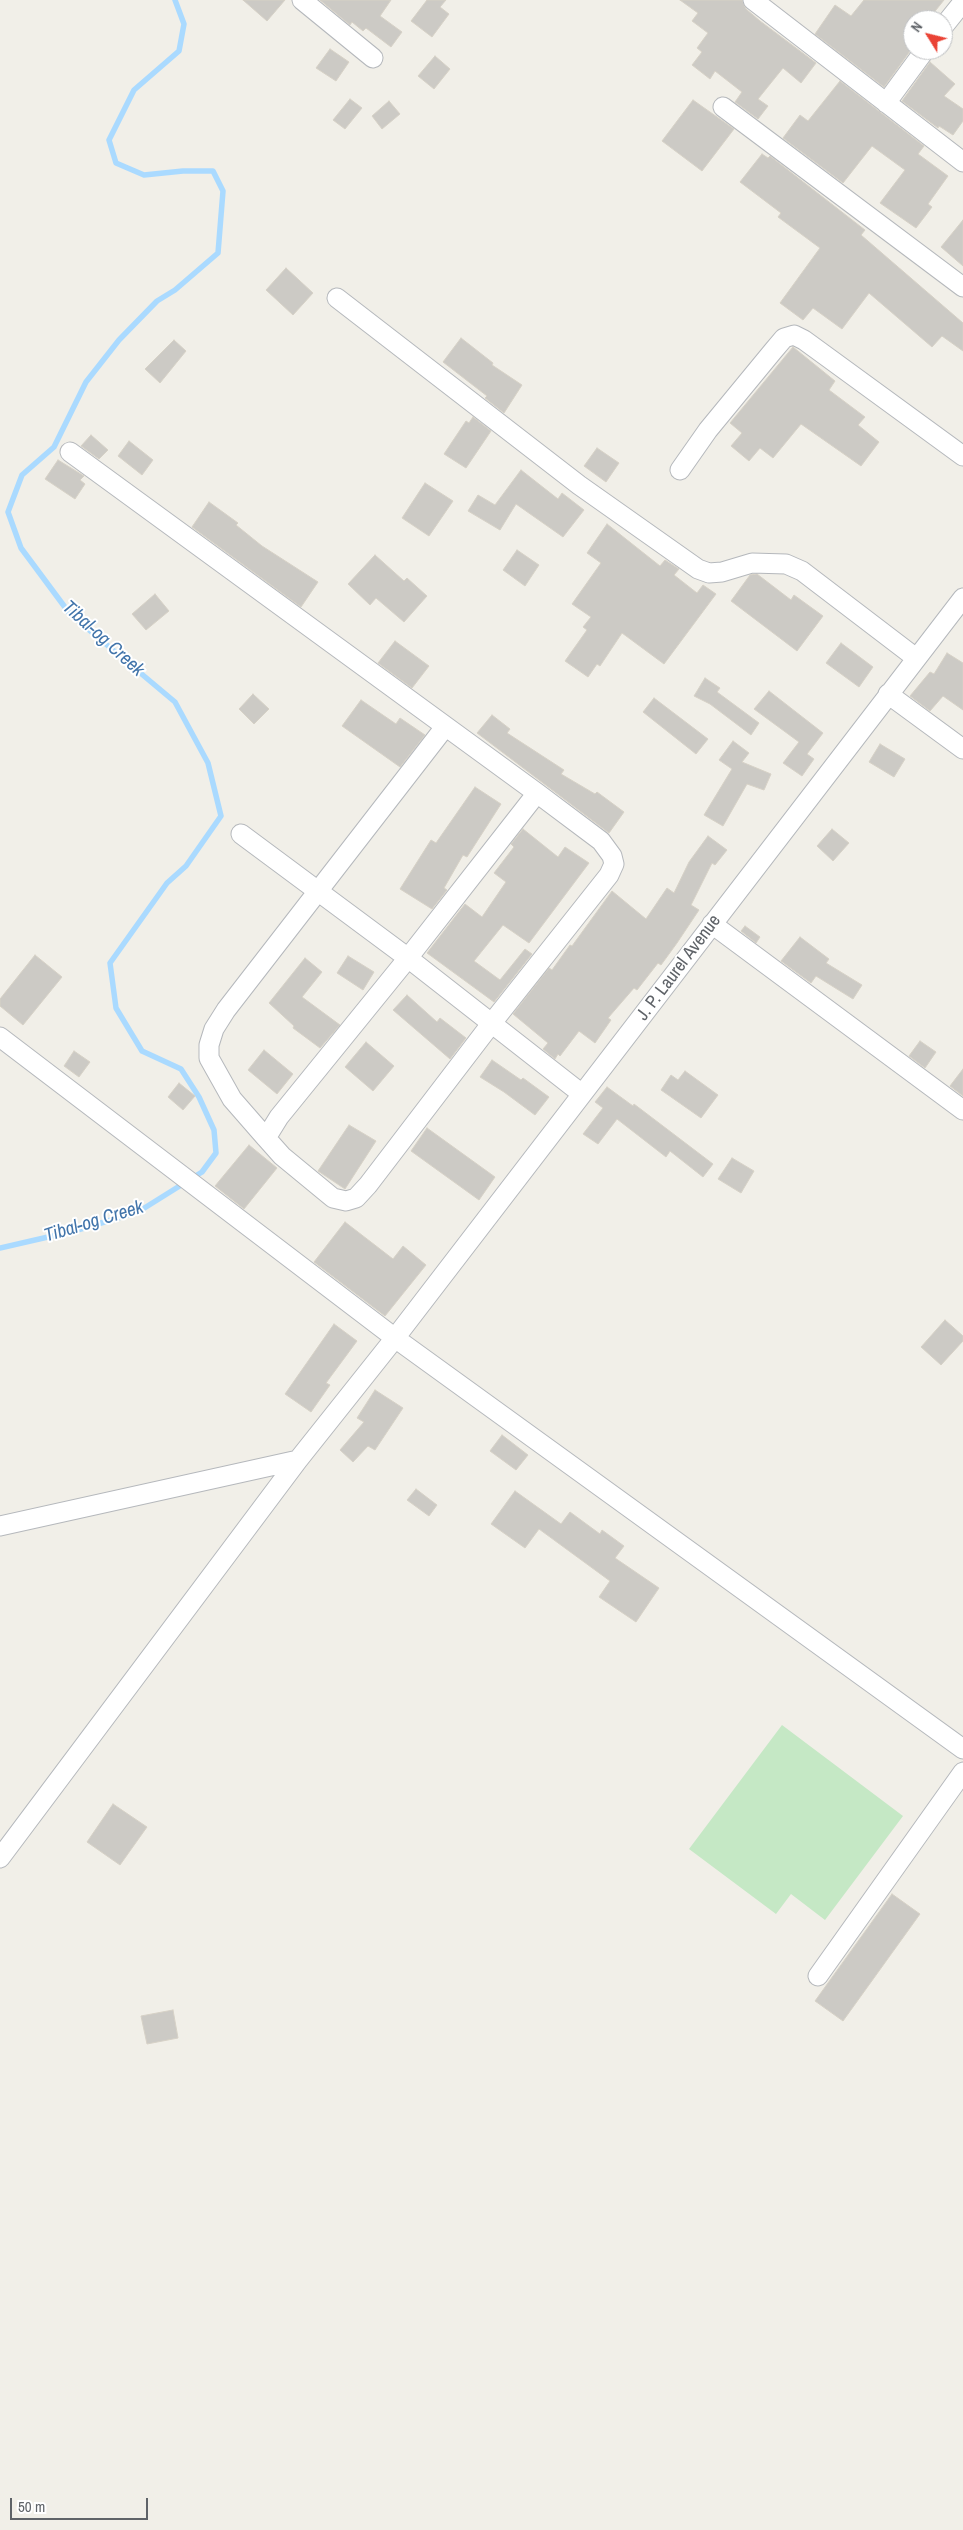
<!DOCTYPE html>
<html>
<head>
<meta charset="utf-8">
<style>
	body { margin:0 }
	#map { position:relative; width:963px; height:2530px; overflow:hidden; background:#f1efe8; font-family:"Archivo Narrow",sans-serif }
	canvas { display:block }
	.north { position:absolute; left:903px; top:10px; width:50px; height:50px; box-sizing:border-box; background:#fff; border:1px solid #bfc1c3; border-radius:50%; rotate:306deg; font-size:14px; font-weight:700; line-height:20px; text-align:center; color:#5f6368 }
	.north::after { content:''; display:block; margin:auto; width:18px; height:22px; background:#ea4335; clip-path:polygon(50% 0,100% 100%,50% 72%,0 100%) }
	.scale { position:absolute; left:10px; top:2498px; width:138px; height:22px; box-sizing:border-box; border:2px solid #5f6368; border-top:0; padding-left:6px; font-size:15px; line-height:18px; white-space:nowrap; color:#5f6368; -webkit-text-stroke:4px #fff; paint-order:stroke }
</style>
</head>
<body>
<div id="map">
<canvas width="963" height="2530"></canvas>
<div class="north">N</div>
<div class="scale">50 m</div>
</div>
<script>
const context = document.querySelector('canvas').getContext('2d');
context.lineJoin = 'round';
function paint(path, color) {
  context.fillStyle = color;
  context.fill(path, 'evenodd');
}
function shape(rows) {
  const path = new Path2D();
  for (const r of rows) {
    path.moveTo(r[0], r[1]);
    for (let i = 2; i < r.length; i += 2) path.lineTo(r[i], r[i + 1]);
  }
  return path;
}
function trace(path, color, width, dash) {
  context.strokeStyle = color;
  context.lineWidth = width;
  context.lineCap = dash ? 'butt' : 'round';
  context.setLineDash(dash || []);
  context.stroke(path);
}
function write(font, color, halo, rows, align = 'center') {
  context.font = font + ' "Archivo Narrow",sans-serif';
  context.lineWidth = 4;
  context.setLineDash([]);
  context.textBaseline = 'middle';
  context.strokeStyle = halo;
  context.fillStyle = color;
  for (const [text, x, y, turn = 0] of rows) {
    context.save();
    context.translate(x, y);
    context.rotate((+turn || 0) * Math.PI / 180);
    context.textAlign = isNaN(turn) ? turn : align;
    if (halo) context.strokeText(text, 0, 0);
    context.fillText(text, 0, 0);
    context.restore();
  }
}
paint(shape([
	[782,1725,903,1816,825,1920,791,1894,776,1914,689,1849]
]), '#c5e8c5');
trace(shape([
	[0,1248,74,1231,138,1212,202,1172,216,1153,214,1130,199,1097,181,1069,142,1051,116,1008,110,963,167,883,186,866,221,816,208,763,175,702,70,614,21,548,8,512,22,475,54,447,86,382,119,340,157,301,175,290,218,253,223,191,213,171,183,171,144,175,116,163,109,140,134,90,179,51,184,24,175,0]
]), '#aadaff', 5.5);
const building = shape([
	[243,0,285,0,267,21,243,0],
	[320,0,391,0,380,16,402,32,391,47,366,28,363,31,352,22,350,25,320,0],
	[427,0,446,0,440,7,449,14,432,37,411,21,427,0],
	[680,0,742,0,746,9,760,21,816,63,801,83,783,68,758,99,768,106,758,119,735,102,742,92,715,71,710,79,692,65,702,52,697,48,708,33,692,21,698,13,680,0],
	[864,0,944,0,928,20,913,20,913,47,884,87,815,34,835,5,851,16,864,0],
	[330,49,349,62,336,81,316,68,330,49],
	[435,56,450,69,434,89,418,76,435,56],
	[930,62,955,84,944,96,963,109,963,121,953,135,939,126,938,128,902,101,930,62],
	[840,81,924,146,918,154,948,176,928,204,932,207,916,228,880,203,905,170,872,146,843,183,783,138,800,115,808,121,840,81],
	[350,99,362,108,345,129,333,120,350,99],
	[693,100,734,129,702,171,662,141,693,100],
	[389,101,400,114,382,129,372,116,389,101],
	[762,154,768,158,770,156,865,230,861,235,963,323,963,351,942,336,932,347,869,293,842,329,813,308,803,320,780,303,820,248,778,217,781,213,740,182,762,154],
	[963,220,963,266,941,247,963,220],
	[286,268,313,293,293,315,266,290,286,268],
	[461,338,493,363,492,365,522,385,504,413,485,398,487,396,443,362,461,338],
	[174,340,186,351,160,383,145,369,174,340],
	[793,347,835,381,829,390,865,417,858,425,879,442,861,466,801,424,773,458,760,448,749,461,731,446,742,433,730,423,793,347],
	[473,417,491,431,466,468,444,454,466,421,469,423,473,417],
	[91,435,108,450,99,459,81,446,91,435],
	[129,441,153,460,142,475,118,456,129,441],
	[597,448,619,463,606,482,584,466,597,448],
	[58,460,84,476,80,480,85,484,75,499,45,479,58,460],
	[521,470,558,499,562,493,584,510,563,537,516,504,500,530,468,511,478,495,495,505,521,470],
	[425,483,453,501,429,536,402,518,425,483],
	[209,502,238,523,236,525,262,546,318,582,301,607,192,527,209,502],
	[607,524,660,566,665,560,679,569,674,575,697,593,703,585,716,594,664,664,622,633,600,666,597,664,588,677,565,661,587,630,583,627,591,617,572,604,601,563,587,553,607,524],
	[517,550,539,565,525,586,503,570,517,550],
	[375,555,404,581,407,578,427,596,404,622,376,598,370,605,348,584,375,555],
	[757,574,791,600,794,595,823,616,797,651,731,601,750,575,757,574],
	[155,594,169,611,146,630,132,614,155,594],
	[395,641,429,666,412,688,378,663,395,641],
	[841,643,873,667,859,687,826,663,841,643],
	[947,653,963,663,963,710,943,696,930,711,910,696,930,672,934,674,947,653],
	[705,678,720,688,717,692,759,723,751,735,710,704,694,696,705,678],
	[769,691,823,733,807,754,814,759,802,776,783,763,799,742,754,709,769,691],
	[253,694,269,709,254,724,239,709,253,694],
	[654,698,708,739,696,754,643,712,654,698],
	[361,700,396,724,400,718,425,735,400,767,342,726,361,700],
	[492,715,510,729,507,733,564,770,561,774,595,794,597,792,624,812,609,833,477,733,492,715],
	[733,741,749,753,742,762,771,774,764,790,747,784,723,826,704,815,732,769,719,760,733,741],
	[880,744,905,759,894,777,869,762,880,744],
	[475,787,501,804,467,857,463,855,444,888,447,890,432,909,400,889,431,840,436,843,475,787],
	[523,829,558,857,565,847,589,863,529,943,503,925,474,961,500,980,525,949,532,954,494,1002,427,953,465,904,482,917,506,882,494,873,514,847,511,844,523,829],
	[832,829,849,843,833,861,817,846,832,829],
	[708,836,727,850,715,865,712,863,691,905,699,910,677,943,661,965,658,963,637,990,634,988,608,1018,611,1020,595,1043,579,1031,560,1056,558,1054,555,1059,543,1049,548,1043,513,1014,549,968,552,970,570,945,572,946,612,891,646,919,667,888,674,893,689,862,708,836],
	[745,926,760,937,756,943,741,931,745,926],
	[800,937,829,959,826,963,862,985,853,999,816,976,811,983,781,961,800,937],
	[35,955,62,977,23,1025,0,1006,0,999,35,955],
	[348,956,374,972,363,990,337,973,348,956],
	[305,958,322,972,302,997,340,1025,320,1048,293,1028,294,1026,269,1003,305,958],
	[407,995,437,1022,440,1018,466,1038,450,1059,393,1010,407,995],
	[920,1041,936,1052,925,1068,909,1056,920,1041],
	[366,1042,394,1066,373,1091,345,1067,366,1042],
	[264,1050,293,1074,277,1094,248,1070,264,1050],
	[74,1051,90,1062,79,1077,64,1066,74,1051],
	[492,1060,521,1080,523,1078,549,1097,535,1115,504,1092,480,1077,492,1060],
	[963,1069,963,1096,950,1086,963,1069],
	[685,1071,718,1095,701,1118,661,1090,671,1075,678,1080,685,1071],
	[179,1083,195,1096,183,1110,168,1097,179,1083],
	[607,1087,633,1106,634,1104,713,1164,703,1177,670,1151,666,1157,617,1119,598,1144,583,1134,603,1108,595,1102,607,1087],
	[349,1125,376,1141,345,1189,318,1171,349,1125],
	[427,1128,495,1177,479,1200,411,1151,427,1128],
	[249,1145,277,1168,244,1209,215,1186,249,1145],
	[732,1158,754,1171,741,1193,718,1179,732,1158],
	[345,1222,393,1259,403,1246,426,1265,385,1316,314,1262,345,1222],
	[945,1320,963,1336,963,1341,941,1365,921,1347,945,1320],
	[334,1324,357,1341,326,1383,330,1385,311,1412,285,1394,334,1324],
	[375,1390,403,1408,375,1450,368,1446,353,1462,340,1450,364,1422,357,1418,375,1390],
	[502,1435,528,1455,516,1470,490,1451,502,1435],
	[416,1489,437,1505,429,1516,407,1500,416,1489],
	[515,1491,561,1524,570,1512,600,1534,602,1530,624,1546,615,1558,659,1588,636,1622,599,1597,610,1581,539,1529,525,1548,491,1524,515,1491],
	[113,1804,147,1827,120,1865,87,1842,113,1804],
	[892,1894,920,1914,843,2021,815,2001,892,1894],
	[173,2010,178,2038,147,2044,141,2016,173,2010]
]);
paint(building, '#cccac5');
trace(building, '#d6d1c6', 1);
const minor = shape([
	[302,0,373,58],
	[753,0,963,162],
	[943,27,963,2],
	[886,103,925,50],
	[723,107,963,287],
	[337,298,579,485,698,569,709,573,722,572,752,563,786,564,802,571,916,658],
	[70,452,537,793,601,841,612,856,614,864,609,875,491,1024,368,1185,356,1198,346,1201,333,1198,282,1156,266,1138,279,1117,408,958,537,793],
	[680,470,708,430,773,351,784,338,794,335,804,340,963,456],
	[888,694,963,749],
	[241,834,408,958,582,1094],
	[712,924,963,1110],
	[0,1037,395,1338,963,1749],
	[266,1138,232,1099,209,1058,209,1045,214,1029,226,1010,445,727],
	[0,1526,298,1460],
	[0,1858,298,1460,395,1338,963,598],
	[818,1976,963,1772]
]);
trace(minor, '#b5b8bc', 21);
trace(minor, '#fff', 19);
write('18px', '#5f6368', '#fff', [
	["J. P. Laurel Avenue",679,968,-53]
]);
write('italic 19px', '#4174aa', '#fff', [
	["Tibal-og Creek",103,639,42],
	["Tibal-og Creek",94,1222,-17]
]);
</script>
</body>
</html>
